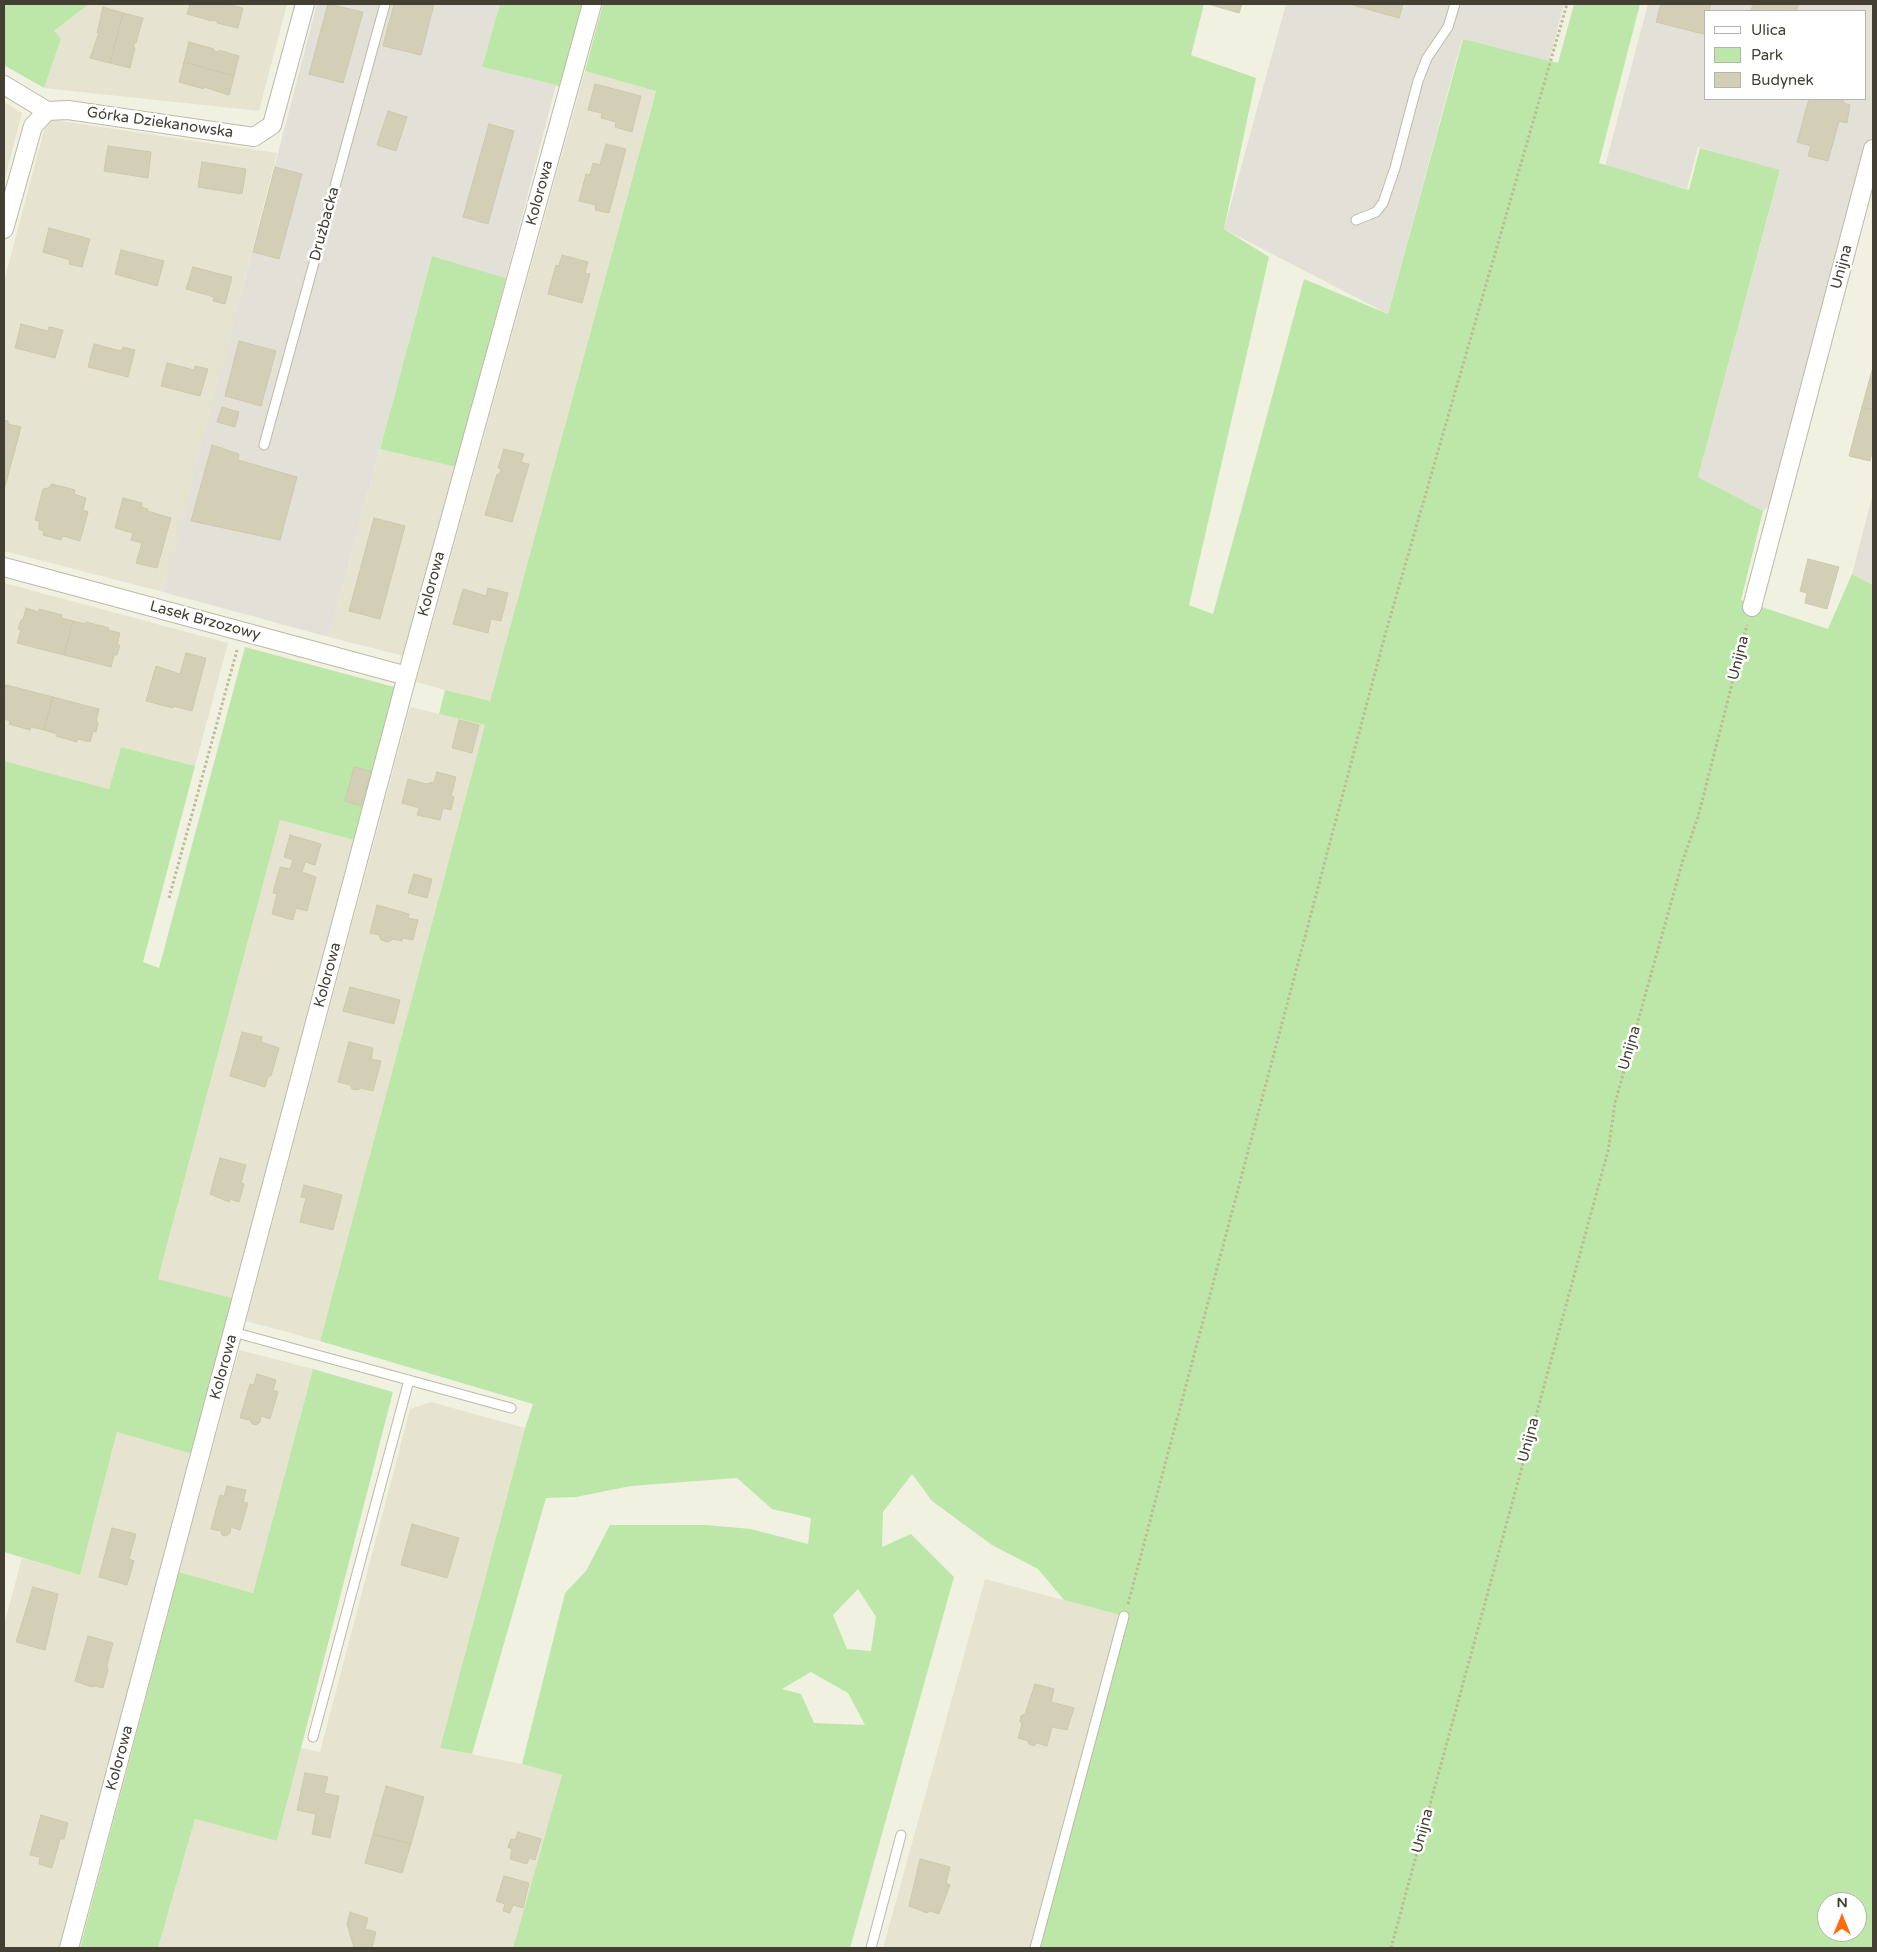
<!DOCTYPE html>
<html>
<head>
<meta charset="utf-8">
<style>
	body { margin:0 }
	#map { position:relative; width:1877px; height:1952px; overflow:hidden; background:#f1f1e2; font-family:"Varela Round",sans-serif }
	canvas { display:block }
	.frame { position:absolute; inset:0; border:5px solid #434033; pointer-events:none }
	.legend { position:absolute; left:1704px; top:10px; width:162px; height:90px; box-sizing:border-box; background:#fff; border:1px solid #b4b3ad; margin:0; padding:6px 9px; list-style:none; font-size:15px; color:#434033 }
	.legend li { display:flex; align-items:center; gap:10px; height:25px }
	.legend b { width:25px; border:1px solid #b4b3ad }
	.north { position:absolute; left:1817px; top:1892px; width:50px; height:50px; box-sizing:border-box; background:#fff; border:1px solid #b4b3ad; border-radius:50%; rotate:0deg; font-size:14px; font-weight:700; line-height:20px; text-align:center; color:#434033 }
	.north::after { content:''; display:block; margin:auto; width:18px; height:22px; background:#fe6c0c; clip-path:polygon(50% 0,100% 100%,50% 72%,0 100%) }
</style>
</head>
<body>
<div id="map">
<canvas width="1877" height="1952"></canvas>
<div class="frame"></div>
<ul class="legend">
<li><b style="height:6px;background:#fff"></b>Ulica</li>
<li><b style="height:14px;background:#bce7a9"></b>Park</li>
<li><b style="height:14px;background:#d3cfb7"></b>Budynek</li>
</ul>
<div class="north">N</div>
</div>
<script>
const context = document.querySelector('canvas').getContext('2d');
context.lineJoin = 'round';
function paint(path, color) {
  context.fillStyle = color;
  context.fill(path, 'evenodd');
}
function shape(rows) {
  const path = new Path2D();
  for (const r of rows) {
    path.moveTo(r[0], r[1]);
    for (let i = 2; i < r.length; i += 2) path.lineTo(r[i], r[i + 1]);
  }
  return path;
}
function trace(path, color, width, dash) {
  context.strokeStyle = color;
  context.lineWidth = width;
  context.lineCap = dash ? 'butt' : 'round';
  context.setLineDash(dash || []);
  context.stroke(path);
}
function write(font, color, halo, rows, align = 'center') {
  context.font = font + ' "Varela Round",sans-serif';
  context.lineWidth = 5;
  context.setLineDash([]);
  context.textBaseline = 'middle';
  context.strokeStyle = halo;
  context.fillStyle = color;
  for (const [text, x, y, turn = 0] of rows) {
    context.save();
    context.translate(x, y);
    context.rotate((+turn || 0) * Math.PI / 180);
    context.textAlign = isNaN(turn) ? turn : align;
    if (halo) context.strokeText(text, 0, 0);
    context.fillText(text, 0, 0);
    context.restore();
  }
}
paint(shape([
	[89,4,287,4,259,111,44,88,61,39,53,32],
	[585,71,656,90,490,702,416,682],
	[4,102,22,113,4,182],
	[47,119,277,153,202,447,163,592,4,551,4,281],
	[380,449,456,467,403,656,329,637],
	[4,583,228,643,195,766,121,747,109,789,4,761],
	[410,707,485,725,320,1341,246,1321],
	[280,820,354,840,232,1298,158,1279],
	[239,1350,313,1369,253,1593,179,1572],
	[431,1402,525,1428,440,1748,522,1764,562,1775,513,1948,158,1948,195,1819,277,1841,301,1748,320,1752,410,1409],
	[117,1432,192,1454,60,1948,4,1948,4,1625,22,1558,80,1575],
	[985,1579,1124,1616,1035,1948,883,1948]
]), '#e6e4d0');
paint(shape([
	[317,4,500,4,482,67,556,85,506,278,432,256,329,637,163,592],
	[1286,4,1564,4,1549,61,1462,39,1388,314,1224,229],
	[1648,4,1873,4,1873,135,1775,501,1763,511,1698,477,1780,171,1698,147,1687,189,1605,166],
	[1706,11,1866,11,1866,99,1706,99],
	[1873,494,1873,585,1852,574]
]), '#e3e1d7');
paint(shape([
	[4,4,89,4,54,31,61,39,44,88,4,65],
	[500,4,583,4,561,89,556,85,482,67],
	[603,4,1204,4,1191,55,1256,78,1224,229,1269,257,1189,605,1213,614,1304,279,1388,314,1463,39,1558,63,1574,4,1640,4,1599,163,1689,190,1700,148,1780,170,1698,477,1763,511,1741,600,1828,629,1852,574,1873,585,1873,1948,1035,1948,1124,1616,1064,1600,1038,1569,992,1545,932,1501,912,1474,883,1512,882,1547,911,1534,954,1577,850,1948,513,1948,562,1775,522,1764,565,1593,586,1571,610,1525,706,1525,751,1529,808,1544,811,1518,772,1509,737,1478,631,1486,576,1497,546,1498,472,1754,440,1748,525,1428,533,1404,320,1341,485,725,439,714,445,690,490,701,656,91,585,71],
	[858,1589,876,1617,871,1651,847,1649,833,1615],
	[811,1672,848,1693,865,1725,814,1723,801,1694,782,1689],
	[1827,1902,1857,1902,1857,1932,1827,1932],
	[432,256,506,278,456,467,380,449],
	[245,647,398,688,354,840,280,820,158,1279,232,1298,192,1454,117,1432,80,1575,4,1552,4,761,109,789,121,747,195,766,143,962,159,968],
	[313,1369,393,1392,277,1841,195,1819,158,1948,80,1948,179,1572,253,1593]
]), '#bce7a9');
const building = shape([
	[190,4,225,4,243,8,238,28,217,23,217,21,213,20,212,21,187,14,190,4],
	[328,4,363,12,343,83,309,74,328,4],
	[394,4,434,4,421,55,383,46,394,4],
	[1208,4,1242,4,1239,13,1208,4],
	[1349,4,1403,4,1399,18,1349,4],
	[1661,4,1711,4,1709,11,1706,11,1706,25,1703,34,1656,22,1661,4],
	[1753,4,1799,4,1796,11,1751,11,1753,4],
	[103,7,123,13,110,63,90,58,99,33,97,33,103,7],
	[123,13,143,18,136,43,135,42,133,47,135,48,130,68,110,63,123,13],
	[189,42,214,49,214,51,219,52,219,50,239,56,234,76,184,62,189,42],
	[184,62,234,76,229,95,204,87,204,89,179,82,184,62],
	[595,84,641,96,632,132,615,127,616,122,601,118,602,113,588,110,595,84],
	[1809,99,1844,99,1843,103,1850,105,1847,123,1839,121,1828,161,1808,156,1811,146,1797,142,1809,99],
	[388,111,407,117,396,151,377,145,388,111],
	[489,124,514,131,488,224,463,217,489,124],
	[606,144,626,149,609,213,595,210,596,205,579,201,586,174,590,175,593,163,600,165,606,144],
	[108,146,151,152,148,178,104,171,108,146],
	[202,162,246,169,242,194,198,187,202,162],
	[275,167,302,174,279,259,253,252,275,167],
	[49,228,90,239,82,267,69,264,70,260,43,252,49,228],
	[121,250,164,261,157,286,115,274,121,250],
	[562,255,588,262,585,273,590,274,582,303,548,294,556,265,559,266,562,255],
	[193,267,232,277,225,304,213,301,214,297,186,289,193,267],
	[21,324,48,331,49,327,63,330,55,358,15,348,21,324],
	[239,341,276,351,261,406,225,396,239,341],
	[94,344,121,351,123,347,135,350,128,377,88,367,94,344],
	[167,363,194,370,195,366,208,369,200,396,161,386,167,363],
	[1873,367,1873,410,1862,407,1873,367],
	[222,407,239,412,235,427,217,422,222,407],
	[1862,407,1873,410,1873,449,1870,461,1849,456,1862,407],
	[4,420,8,421,8,424,21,427,4,490,4,420],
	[212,445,239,454,238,460,297,477,280,540,191,521,212,445],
	[504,449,524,454,521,462,529,464,512,522,485,515,497,474,499,475,501,469,498,468,504,449],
	[52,484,75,490,74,494,86,498,83,510,88,512,80,541,63,536,61,540,43,535,44,531,39,529,39,521,35,520,43,489,48,488,52,484],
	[123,498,142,503,141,507,148,509,147,511,171,518,157,568,136,563,142,543,131,540,133,533,115,528,123,498],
	[374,518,405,526,380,619,349,611,374,518],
	[1808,559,1839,567,1827,609,1805,603,1807,593,1800,591,1808,559],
	[488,588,508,593,501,621,491,619,488,633,453,624,463,589,486,596,488,588],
	[26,608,39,612,39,609,62,615,61,618,73,621,64,655,17,643,21,630,18,629,21,620,23,620,26,608],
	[73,621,85,624,86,622,109,628,108,630,120,633,117,645,120,645,117,655,114,655,111,667,64,655,73,621],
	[186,653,206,658,192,711,173,706,173,708,146,701,156,666,180,674,186,653],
	[6,685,53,697,44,730,31,727,30,730,9,724,10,721,4,719,4,694,6,685],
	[53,697,99,709,96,722,98,723,96,732,93,731,90,742,78,739,77,742,56,736,57,734,44,730,53,697],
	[459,720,479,725,472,753,452,748,459,720],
	[354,767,371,771,361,806,345,801,354,767],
	[437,772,456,777,451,796,454,797,451,810,443,808,440,820,417,815,419,808,402,803,408,779,426,784,434,782,437,772],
	[290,835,321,844,315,865,305,862,302,872,316,877,307,911,296,908,293,920,272,914,277,894,273,893,280,867,290,869,293,860,284,857,290,835],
	[414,874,432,879,427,898,408,893,414,874],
	[377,905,409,914,408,918,418,920,413,940,403,938,402,941,393,939,388,942,381,940,379,935,370,933,377,905],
	[350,987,400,1000,394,1024,343,1011,350,987],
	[242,1032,262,1037,261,1042,279,1048,271,1076,268,1076,265,1087,230,1076,242,1032],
	[349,1042,373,1048,371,1059,381,1061,373,1091,361,1088,358,1090,352,1089,350,1085,338,1082,349,1042],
	[220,1158,246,1165,241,1183,244,1184,239,1202,230,1199,229,1202,210,1194,220,1158],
	[304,1185,342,1195,333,1230,300,1222,306,1198,301,1197,304,1185],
	[257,1374,276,1380,273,1390,278,1392,270,1419,261,1416,260,1422,256,1425,252,1424,250,1420,240,1418,250,1384,254,1385,257,1374],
	[227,1486,246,1490,243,1502,248,1503,240,1530,231,1527,230,1533,226,1536,222,1535,221,1531,211,1529,220,1495,224,1496,227,1486],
	[412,1524,459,1538,447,1578,401,1565,412,1524],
	[112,1528,136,1534,129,1559,134,1561,127,1585,99,1577,112,1528],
	[33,1587,58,1594,45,1650,16,1642,33,1587],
	[88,1636,113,1643,107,1665,108,1670,103,1688,94,1686,92,1687,75,1681,88,1636],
	[1035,1684,1054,1689,1051,1702,1074,1708,1067,1730,1052,1727,1047,1746,1037,1743,1034,1746,1029,1744,1028,1741,1018,1738,1022,1724,1020,1721,1021,1716,1025,1714,1035,1684],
	[305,1773,328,1777,324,1793,339,1796,330,1838,312,1834,316,1814,297,1810,305,1773],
	[386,1786,424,1797,411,1844,373,1834,386,1786],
	[41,1815,68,1823,64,1839,60,1839,52,1868,39,1864,40,1857,30,1855,41,1815],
	[518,1832,541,1839,535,1860,529,1858,527,1864,510,1859,512,1849,508,1847,511,1839,515,1840,518,1832],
	[373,1834,411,1844,402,1873,365,1863,373,1834],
	[920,1859,950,1867,946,1883,950,1885,939,1914,930,1911,927,1913,909,1906,920,1859],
	[504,1876,529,1883,523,1908,513,1905,510,1913,503,1911,505,1904,496,1901,504,1876],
	[350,1912,368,1918,365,1929,376,1932,372,1948,354,1948,347,1924,350,1912]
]);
paint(building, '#d3cfb7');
trace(building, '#cec9aa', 1);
const lane = shape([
	[1356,220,1376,212,1383,203,1395,168,1418,81,1427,58,1448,27,1455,4],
	[264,445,385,4],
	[233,1332,511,1408],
	[313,1737,409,1380],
	[871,1948,901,1835],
	[1035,1948,1124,1616]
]);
const street = shape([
	[4,85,47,111],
	[4,229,33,126,47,111,68,110,254,137,272,125,305,4],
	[4,567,407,676],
	[1752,607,1873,149],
	[69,1948,407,676,592,4]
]);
trace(lane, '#bdbaa5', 11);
trace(street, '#bdbaa5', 20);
trace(shape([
	[169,898,237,650],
	[1128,1604,1385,635,1567,4],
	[1391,1948,1608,1151,1615,1103,1683,860,1698,817,1747,625]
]), '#bfba96', 3, [2.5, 2.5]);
trace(lane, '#fff', 9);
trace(street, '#fff', 18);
write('15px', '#434033', '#fff', [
	["Górka Dziekanowska",160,123,8],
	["Kolorowa",540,193,-75],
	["Drużbacka",325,224,-75],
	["Unijna",1842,267,-75],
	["Kolorowa",432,584,-75],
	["Lasek Brzozowy",205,621,15],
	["Unijna",1739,658,-76],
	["Kolorowa",328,975,-75],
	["Unijna",1630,1048,-74],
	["Kolorowa",224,1367,-75],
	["Unijna",1529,1440,-75],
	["Kolorowa",120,1758,-75],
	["Unijna",1423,1831,-75]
]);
</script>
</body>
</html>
